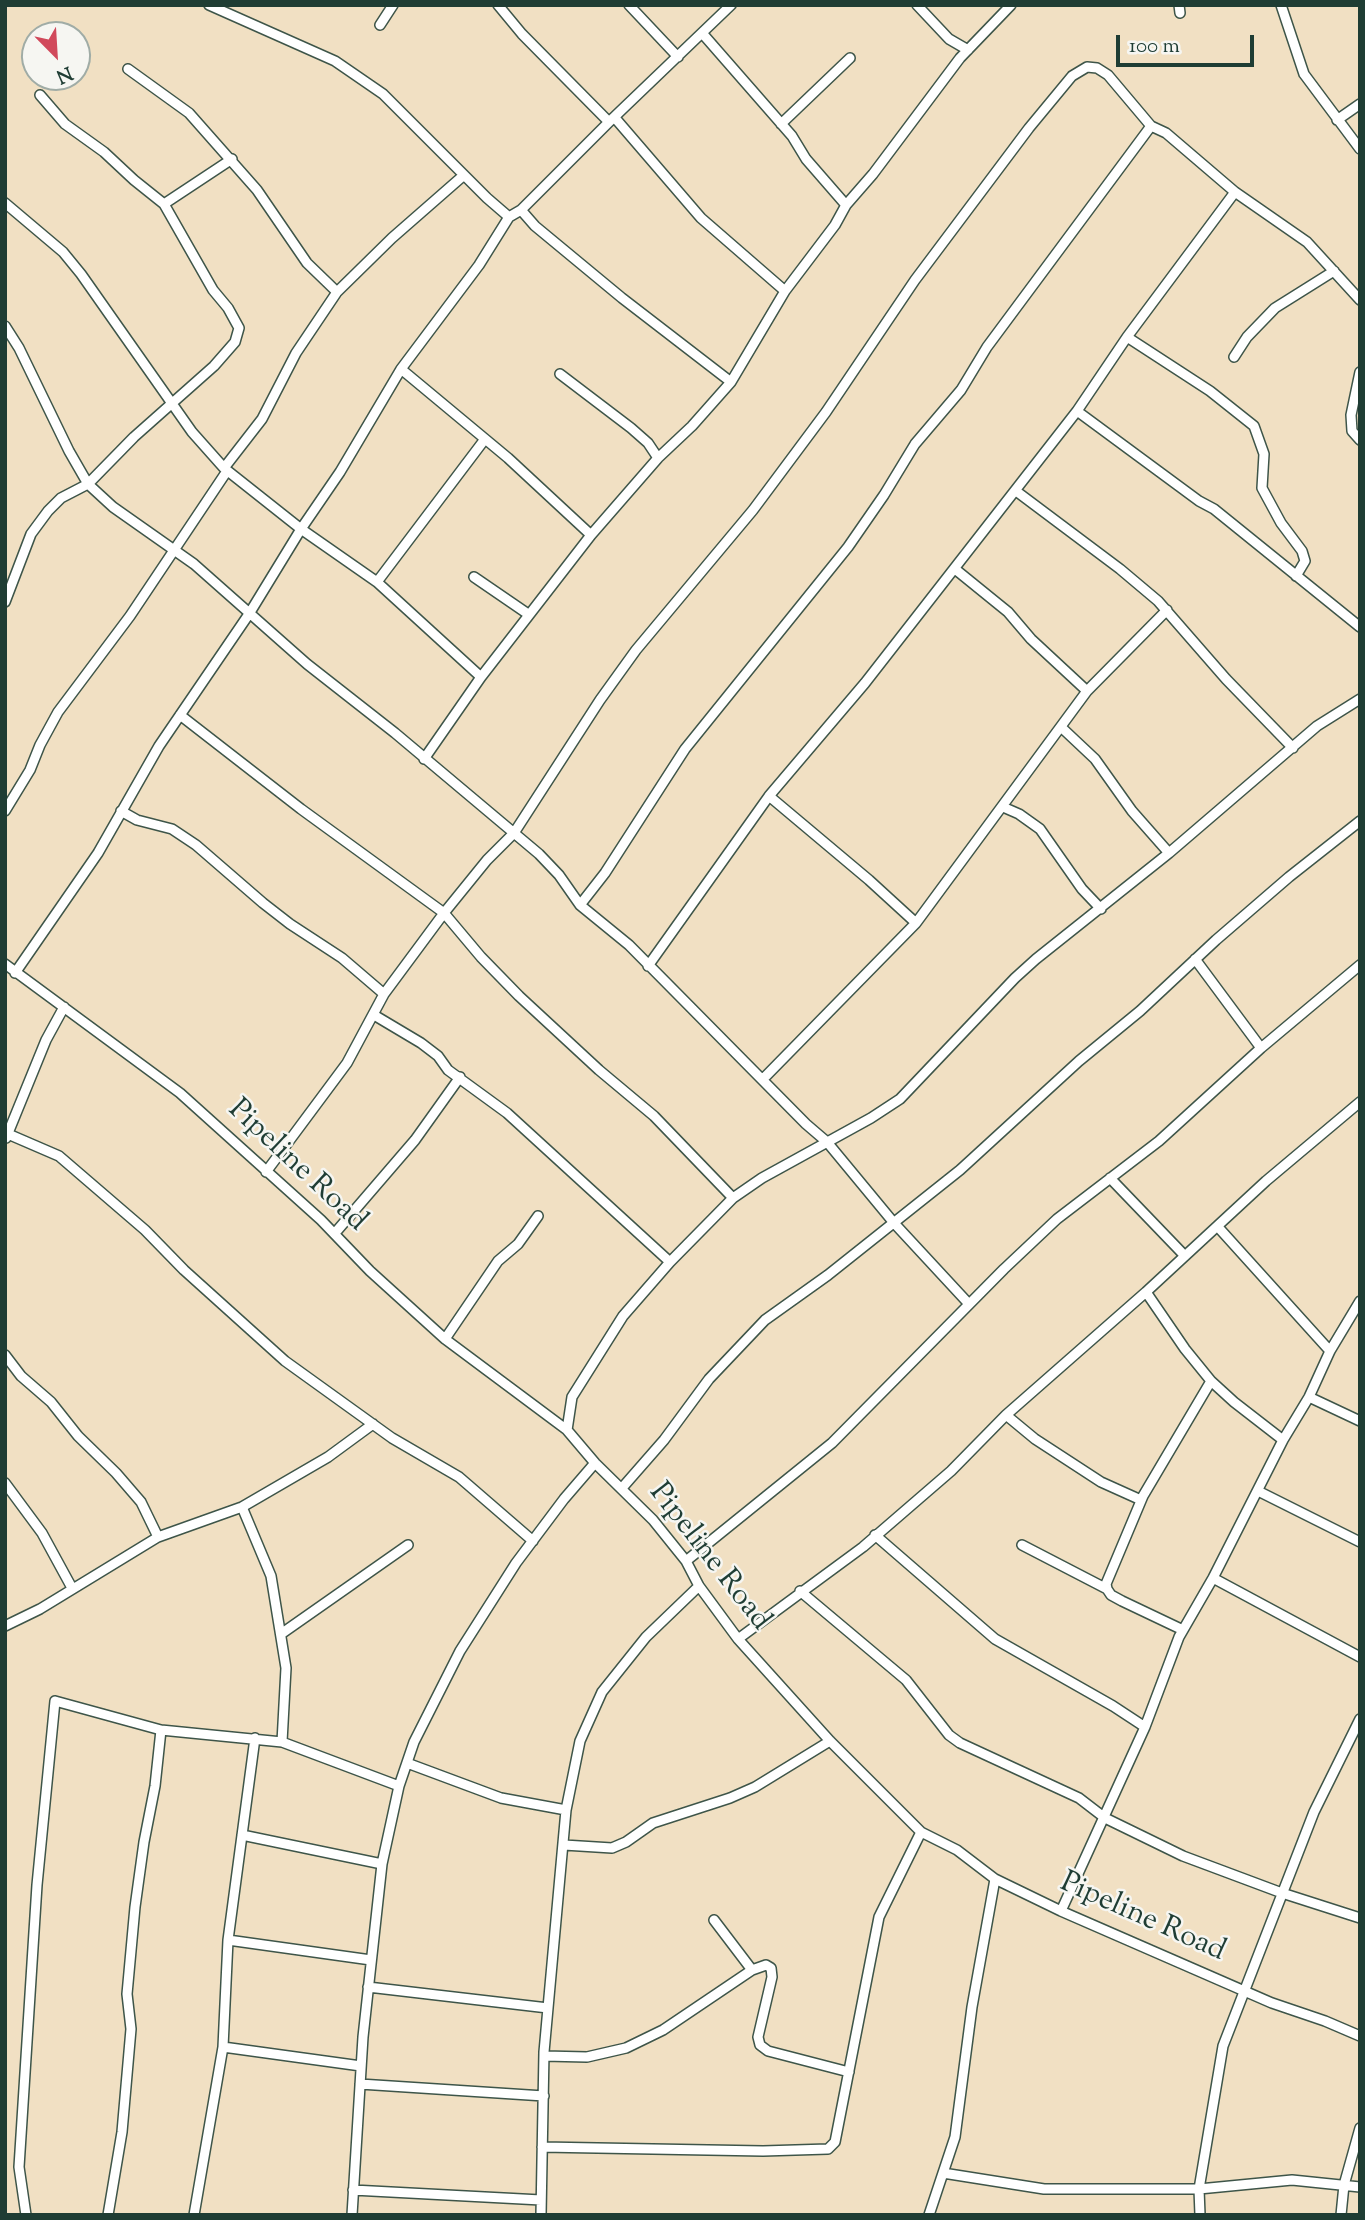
<!DOCTYPE html>
<html>
<head>
<meta charset="utf-8">
<style>
	body { margin:0 }
	#map { position:relative; width:1365px; height:2220px; overflow:hidden; background:#f1e0c3; font-family:"Sorts Mill Goudy",serif }
	canvas { display:block }
	.frame { position:absolute; inset:0; border:7px solid #1f3d34; pointer-events:none }
	.north { position:absolute; left:21px; top:21px; width:70px; height:70px; box-sizing:border-box; background:#f6f6f2; border:2px solid #a0aca6; border-radius:50%; rotate:156deg; font-size:19px; font-weight:700; line-height:28px; text-align:center; color:#1f3d34 }
	.north::after { content:''; display:block; margin:auto; width:24px; height:32px; background:#d1495b; clip-path:polygon(50% 0,100% 100%,50% 72%,0 100%) }
	.scale { position:absolute; left:1116px; top:35px; width:138px; height:32px; box-sizing:border-box; border:4px solid #1f3d34; border-top:0; padding-left:9px; font-size:21px; line-height:24px; white-space:nowrap; color:#1f3d34; -webkit-text-stroke:5px #f6f6f2; paint-order:stroke }
</style>
</head>
<body>
<div id="map">
<canvas width="1365" height="2220"></canvas>
<div class="frame"></div>
<div class="north">N</div>
<div class="scale">100 m</div>
</div>
<script>
const context = document.querySelector('canvas').getContext('2d');
context.lineJoin = 'round';
function shape(rows) {
  const path = new Path2D();
  for (const r of rows) {
    path.moveTo(r[0], r[1]);
    for (let i = 2; i < r.length; i += 2) path.lineTo(r[i], r[i + 1]);
  }
  return path;
}
function trace(path, color, width, dash) {
  context.strokeStyle = color;
  context.lineWidth = width;
  context.lineCap = dash ? 'butt' : 'round';
  context.setLineDash(dash || []);
  context.stroke(path);
}
function write(font, color, halo, rows, align = 'center') {
  context.font = font + ' "Sorts Mill Goudy",serif';
  context.lineWidth = 5;
  context.setLineDash([]);
  context.textBaseline = 'middle';
  context.strokeStyle = halo;
  context.fillStyle = color;
  for (const [text, x, y, turn = 0] of rows) {
    context.save();
    context.translate(x, y);
    context.rotate((+turn || 0) * Math.PI / 180);
    context.textAlign = isNaN(turn) ? turn : align;
    if (halo) context.strokeText(text, 0, 0);
    context.fillText(text, 0, 0);
    context.restore();
  }
}
const minor = shape([
	[209,5,335,61,383,94,487,198,509,217],
	[498,5,522,34,609,122],
	[629,5,678,57],
	[917,5,949,39,968,50],
	[1179,5,1180,13],
	[1281,5,1304,74,1360,149],
	[380,25,393,5],
	[702,33,792,136,806,159,846,205],
	[128,69,189,113,257,190,307,263,337,292],
	[615,118,701,218,785,291],
	[1337,120,1360,104],
	[781,124,850,58],
	[5,203,63,252,81,274,192,432,224,468,301,529,377,582,481,677],
	[164,204,232,159],
	[521,210,535,226,622,298,731,382],
	[5,326,19,348,69,451,88,484,113,507,194,564,307,664,395,733,539,854,559,875,580,905,629,945,806,1124,827,1142,894,1223,969,1304],
	[1127,337,1210,391,1254,426,1264,454,1262,488,1281,523,1302,551,1305,561,1296,576],
	[1234,357,1247,337,1275,308,1334,271],
	[401,369,508,458,591,535],
	[1360,372,1351,415,1352,431,1360,440],
	[560,374,631,428,648,443,658,458],
	[1077,411,1199,501,1214,509,1360,627],
	[224,468,262,419,296,353,337,292,392,238,464,175],
	[1016,491,1120,569,1158,601,1226,679,1293,748],
	[955,569,1008,612,1031,639,1087,691],
	[474,577,528,614],
	[377,582,485,439],
	[5,602,31,534,48,511,61,498,88,484,134,437,214,366,235,342,239,328,228,308,213,290,164,204,134,180,104,152,65,124,40,95],
	[180,715,301,809,444,913,481,957,519,996,599,1070,654,1116,733,1198],
	[1061,727,1095,759,1132,811,1169,853],
	[424,759,481,677,591,535,658,458,692,426,731,382,785,291,835,225,846,205,873,174,960,58,1011,5],
	[769,796,869,880,916,923],
	[1003,807,1019,814,1040,829,1082,889,1101,909],
	[5,811,30,770,40,745,58,712,130,616,227,471],
	[121,811,137,820,172,829,196,845,263,903,290,924,342,958,384,994],
	[580,905,605,873,685,749,848,547,884,495,915,444,961,390,987,347,1151,126],
	[1195,959,1261,1048],
	[5,964,180,1093,321,1220,370,1271,445,1339,567,1430,595,1463,653,1520,686,1561,699,1586,738,1639,830,1741,921,1832,957,1850,995,1879,1061,1911,1272,2003,1325,2021,1360,2036],
	[648,966,769,796,865,683,1077,411,1127,337,1235,192],
	[15,973,98,853,159,746,249,614,301,529,340,472,401,369,479,265,509,217,521,210,609,122,731,5],
	[374,1015,421,1043,438,1056,448,1070,507,1113,670,1262],
	[763,1079,916,923,1087,691,1167,610],
	[8,1134,59,1156,145,1230,184,1270,285,1361,392,1438,459,1477,533,1541],
	[6,1138,46,1040,64,1007],
	[266,1172,347,1063,384,994,444,913,487,860,514,833,600,700,636,650,753,510,826,412,915,280,1029,128,1072,76,1087,67,1097,68,1108,75,1151,126,1166,133,1235,192,1307,242,1360,300],
	[1110,1178,1185,1256],
	[1218,1227,1330,1351],
	[335,1233,415,1140,460,1077],
	[1146,1292,1185,1349,1211,1381,1234,1402,1283,1440],
	[445,1339,498,1261,518,1244,538,1216],
	[5,1355,21,1376,51,1402,78,1436,116,1473,141,1502,158,1537],
	[1309,1397,1360,1421],
	[1006,1415,1035,1439,1101,1482,1141,1500],
	[567,1430,572,1397,623,1316,670,1262,733,1198,762,1178,871,1118,900,1099,1015,978,1036,959,1169,853,1317,726,1360,699],
	[5,1483,42,1533,72,1588],
	[622,1488,664,1440,709,1379,765,1320,828,1275,960,1170,1079,1061,1140,1011,1216,940,1289,877,1360,821],
	[1258,1491,1360,1542],
	[242,1507,271,1576,286,1668,282,1742],
	[875,1535,995,1639,1113,1706,1145,1727],
	[1022,1545,1107,1589,1111,1595,1122,1601,1183,1630],
	[686,1561,832,1443,1004,1269,1057,1219,1159,1141,1261,1048,1360,965],
	[1213,1578,1360,1657],
	[1107,1589,1106,1584,1143,1496,1211,1381],
	[800,1591,906,1680,949,1735,960,1743,1079,1798,1105,1818,1183,1856,1282,1893,1360,1918],
	[5,1626,40,1609,158,1537,242,1507,328,1457,373,1424],
	[281,1634,408,1545],
	[738,1639,863,1547,951,1471,1006,1415,1146,1292,1266,1181,1360,1102],
	[407,1763,501,1798,566,1810],
	[242,1835,382,1864],
	[564,1845,612,1848,626,1842,653,1823,730,1798,755,1787,830,1741],
	[1061,1911,1145,1727,1179,1637,1213,1578,1283,1440,1309,1397,1330,1351,1360,1301],
	[714,1920,752,1970],
	[228,1940,371,1960],
	[368,1987,548,2008],
	[223,2047,361,2066],
	[544,2056,587,2057,626,2048,663,2030,752,1970,766,1965,771,1968,772,1977,758,2037,760,2045,768,2051,849,2072],
	[360,2084,544,2096],
	[542,2147,763,2151,828,2149,835,2142,879,1917,921,1832],
	[943,2173,1044,2189,1199,2189,1292,2180,1360,2187],
	[353,2190,541,2200],
	[26,2215,19,2167,37,1885,55,1701,161,1730,282,1742,399,1786],
	[108,2215,122,2132,131,2029,127,1994,135,1907,144,1842,155,1786,161,1730],
	[194,2215,223,2047,228,1940,255,1738],
	[352,2215,363,2037,382,1864,399,1786,414,1742,460,1651,516,1563,564,1499,595,1463],
	[541,2215,544,2052,566,1810,580,1741,602,1692,646,1637,699,1586],
	[929,2215,955,2137,972,2007,995,1879],
	[1200,2215,1199,2189,1223,2046,1314,1812,1360,1719],
	[1341,2215,1344,2185,1360,2128]
]);
trace(minor, '#3e5549', 12);
trace(minor, '#fff', 9);
write('30px', '#1f3d34', '#f6f6f2', [
	["Pipeline Road",296,1167,43],
	["Pipeline Road",708,1558,52],
	["Pipeline Road",1142,1919,24]
]);
</script>
</body>
</html>
